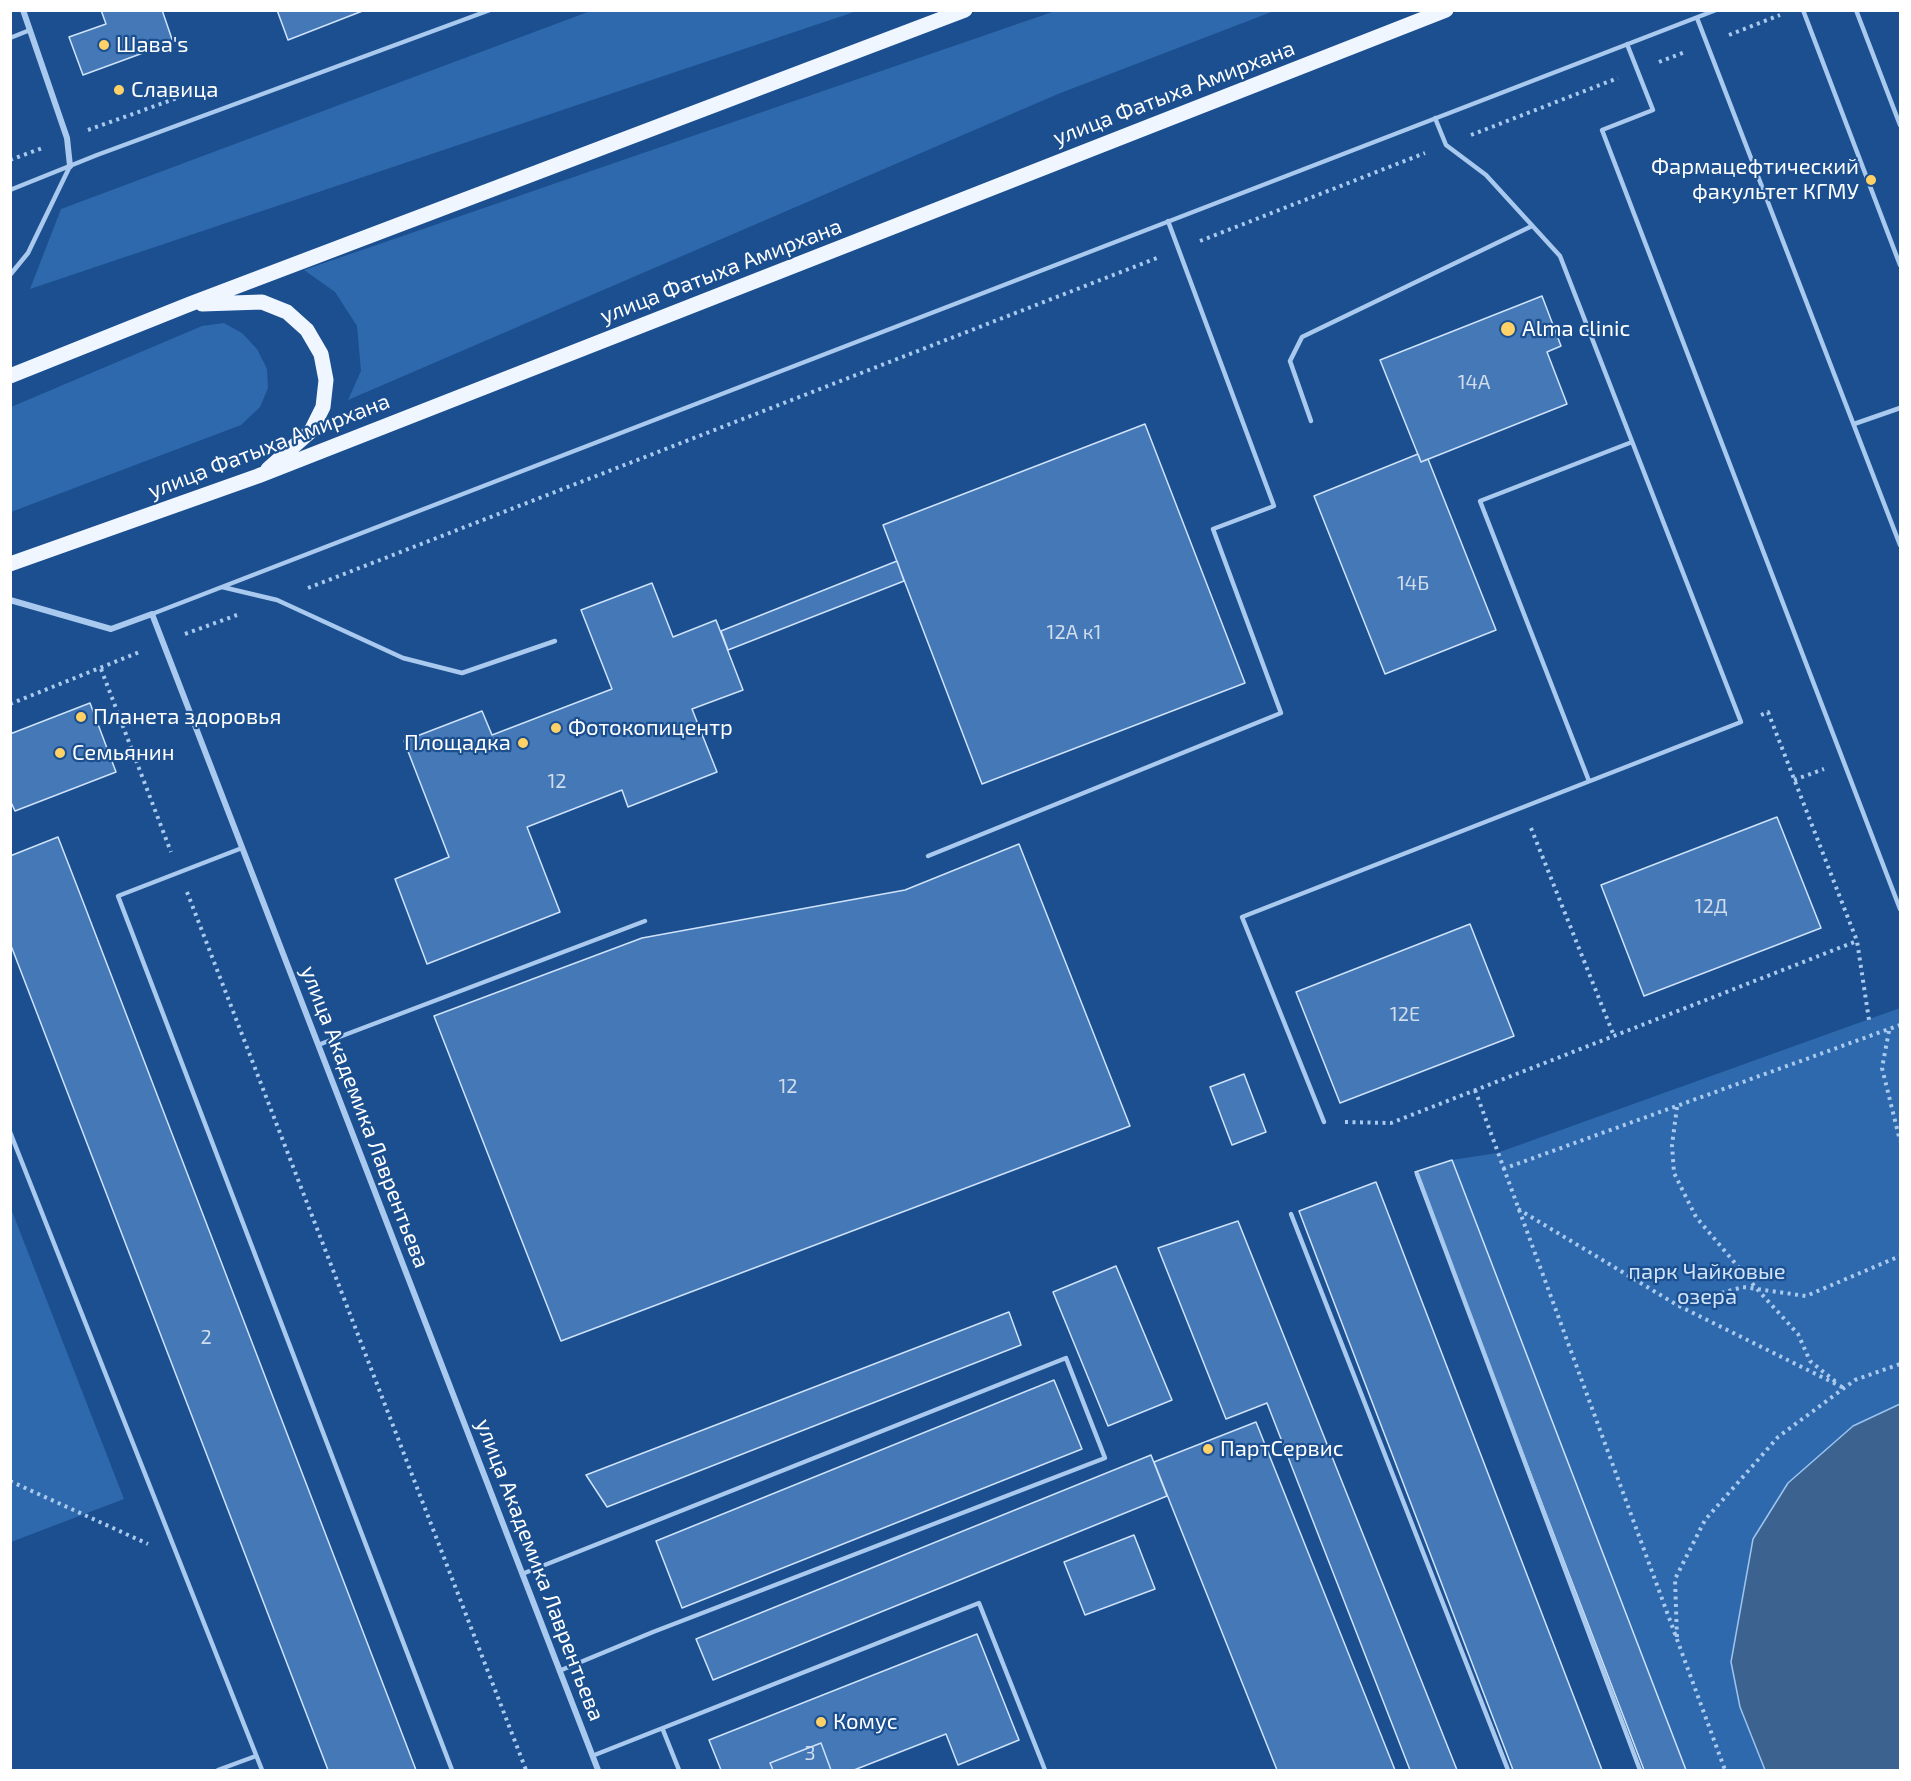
<!DOCTYPE html>
<html>
<head>
<meta charset="utf-8">
<style>
	body { margin:0 }
	#map { position:relative; width:1911px; height:1781px; overflow:hidden; background:#1b4f8f; font-family:"Exo 2",sans-serif }
	canvas { display:block }
	.frame { position:absolute; inset:0; border:12px solid #fff; pointer-events:none }
</style>
</head>
<body>
<div id="map">
<canvas width="1911" height="1781"></canvas>
<div class="frame"></div>
</div>
<script>
const context = document.querySelector('canvas').getContext('2d');
context.lineJoin = 'round';
function paint(path, color) {
  context.fillStyle = color;
  context.fill(path, 'evenodd');
}
function shape(rows) {
  const path = new Path2D();
  for (const r of rows) {
    path.moveTo(r[0], r[1]);
    for (let i = 2; i < r.length; i += 2) path.lineTo(r[i], r[i + 1]);
  }
  return path;
}
function trace(path, color, width, dash) {
  context.strokeStyle = color;
  context.lineWidth = width;
  context.lineCap = dash ? 'butt' : 'round';
  context.setLineDash(dash || []);
  context.stroke(path);
}
function write(font, color, halo, rows, align = 'center') {
  context.font = font + ' "Exo 2",sans-serif';
  context.lineWidth = 4.5;
  context.setLineDash([]);
  context.textBaseline = 'middle';
  context.strokeStyle = halo;
  context.fillStyle = color;
  for (const [text, x, y, turn = 0] of rows) {
    context.save();
    context.translate(x, y);
    context.rotate((+turn || 0) * Math.PI / 180);
    context.textAlign = isNaN(turn) ? turn : align;
    if (halo) context.strokeText(text, 0, 0);
    context.fillText(text, 0, 0);
    context.restore();
  }
}
paint(shape([
	[593,10,857,11,30,289,61,209],
	[1058,10,1274,11,1058,94,348,400,361,371,357,326,335,292,304,270],
	[224,323,242,333,257,349,267,369,268,388,260,407,241,425,11,512,11,407,202,326],
	[1900,1008,1900,1770,1686,1770,1452,1160,1497,1153],
	[10,1206,124,1499,11,1542,10,1542]
]), '#2e69ad');
const water = shape([
	[1900,1404,1900,1770,1765,1770,1740,1707,1731,1662,1753,1539,1788,1483,1853,1426,1900,1404]
]);
paint(water, '#3c6290');
trace(water, '#9cc4f0', 1.5);
const building = shape([
	[101,10,162,10,173,42,83,75,69,37,106,24,101,10],
	[277,10,365,10,288,40,277,10],
	[1542,296,1561,346,1547,352,1567,404,1421,462,1380,360,1542,296],
	[1145,424,1245,683,982,784,883,525,1145,424],
	[1418,454,1421,462,1428,459,1496,630,1385,674,1314,496,1418,454],
	[897,561,904,581,728,650,721,631,897,561],
	[652,583,673,637,716,620,743,690,692,709,717,772,628,807,622,790,527,827,560,912,427,964,395,879,449,857,404,741,482,711,492,735,612,689,581,610,652,583],
	[90,703,116,772,15,811,10,800,10,734,90,703],
	[1777,817,1821,928,1644,996,1601,885,1777,817],
	[58,837,82,899,416,1770,328,1770,10,943,10,856,58,837],
	[1019,844,1130,1126,561,1341,434,1016,642,938,905,890,1019,844],
	[1470,924,1514,1036,1340,1103,1296,992,1470,924],
	[1244,1074,1266,1132,1232,1145,1210,1087,1244,1074],
	[1452,1160,1686,1770,1644,1770,1415,1172,1452,1160],
	[1376,1182,1602,1770,1513,1770,1299,1211,1376,1182],
	[1238,1221,1457,1770,1410,1770,1267,1403,1226,1419,1158,1248,1238,1221],
	[1116,1266,1172,1400,1108,1426,1053,1292,1116,1266],
	[1009,1312,1021,1345,607,1507,586,1475,1009,1312],
	[1054,1380,1082,1449,682,1608,656,1541,1054,1380],
	[1256,1422,1395,1770,1277,1770,1154,1462,1256,1422],
	[1151,1455,1167,1496,713,1680,696,1639,1151,1455],
	[1134,1535,1155,1589,1085,1615,1064,1562,1134,1535],
	[977,1634,1019,1740,958,1765,946,1734,854,1770,831,1770,821,1743,770,1763,773,1770,721,1770,709,1740,977,1634],
	[821,1743,831,1770,773,1770,770,1763,821,1743]
]);
paint(building, '#4478b7');
trace(building, '#cfe3fa', 1.5);
trace(shape([
	[1729,35,1780,15],
	[1659,62,1685,52],
	[88,130,194,92],
	[1471,135,1618,78],
	[10,160,45,147],
	[1200,241,1425,153],
	[308,588,1157,258],
	[185,634,237,615],
	[101,669,171,852],
	[10,704,142,651],
	[1761,715,1768,712,1857,941,1869,1020],
	[1794,780,1824,769],
	[1531,828,1614,1036],
	[187,892,526,1770],
	[1889,1031,1882,1068,1900,1141],
	[1475,1090,1725,1770],
	[1677,1107,1672,1145,1674,1173,1696,1217,1757,1289,1798,1334,1810,1361,1836,1382],
	[1345,1122,1391,1123,1857,941],
	[1503,1169,1900,1025],
	[1518,1209,1677,1305,1844,1388],
	[1678,1305,1743,1287,1806,1296,1900,1256],
	[10,1481,148,1544],
	[1677,1637,1675,1579,1705,1520,1778,1437,1855,1380,1900,1364]
]), '#a9c9ee', 4, [3, 4.5]);
trace(shape([
	[1803,10,1900,265],
	[1856,10,1900,125],
	[1697,18,1900,545],
	[10,38,30,30],
	[1627,44,1653,110,1602,130,1900,909],
	[10,190,97,155,490,10],
	[10,275,28,253,70,166],
	[1311,421,1290,361,1302,337,1532,226],
	[1854,424,1900,408],
	[222,587,277,600,403,658,462,673,555,641],
	[152,614,1716,10],
	[1589,781,1480,501,1632,442],
	[242,848,118,896,452,1770],
	[928,856,1281,713,1213,529,1274,506,1168,221],
	[318,1045,645,921],
	[1324,1122,1242,917,1741,722,1560,256,1486,175,1446,145,1435,118],
	[10,1132,262,1770],
	[1417,1174,1640,1770],
	[1291,1214,1508,1770],
	[522,1574,1066,1358,1105,1458,653,1632,559,1671],
	[663,1730,679,1770],
	[592,1756,979,1603,1045,1770],
	[218,1770,256,1756]
]), '#a9c9ee', 4.5);
trace(shape([
	[23,10,67,138,70,166],
	[10,600,111,629,152,614,598,1770]
]), '#a9c9ee', 6);
trace(shape([
	[202,304,262,302,287,312,307,330,321,354,326,380,323,407,311,431,268,469],
	[10,376,190,304,965,10],
	[10,564,258,476,1446,10]
]), '#f0f6ff', 15);
for (const [x, y, r, color] of [
	[104,45,6,"#ffd166"],
	[119,90,6,"#ffd166"],
	[1871,180,6,"#ffd166"],
	[1508,329,8,"#ffd166"],
	[81,717,6,"#ffd166"],
	[556,728,6,"#ffd166"],
	[523,743,6,"#ffd166"],
	[60,753,6,"#ffd166"],
	[1208,1449,6,"#ffd166"],
	[821,1722,6,"#ffd166"]
]) {
  const dot = new Path2D();
  dot.arc(x, y, r, 0, 2 * Math.PI);
  context.fillStyle = color;
  context.fill(dot);
  trace(dot, '#1b4f8f', 2);
}
write('20px', '#d0dded', null, [
	["14А",1474,382],
	["14Б",1413,583],
	["12А к1",1074,632],
	["12",557,781],
	["12Д",1711,906],
	["12Е",1405,1014],
	["12",788,1086],
	["2",206,1337],
	["3",810,1753]
]);
write('22px', '#fff', '#1b4f8f', [
	["Шава's",116,45],
	["Славица",131,90],
	["Фармацефтический",1859,167,"right"],
	["факультет КГМУ",1859,192,"right"],
	["Alma clinic",1522,329],
	["Планета здоровья",93,717],
	["Фотокопицентр",568,728],
	["Площадка",511,743,"right"],
	["Семьянин",72,753],
	["ПартСервис",1220,1449],
	["Комус",833,1722]
], 'left');
write('22px', '#fff', '#1b4f8f', [
	["улица Фатыха Амирхана",1174,93,-21],
	["улица Фатыха Амирхана",721,271,-21],
	["улица Фатыха Амирхана",269,446,-21],
	["улица Академика Лаврентьева",365,1117,69],
	["улица Академика Лаврентьева",540,1570,69]
]);
write('22px', '#cfe3fa', '#1b4f8f', [
	["парк Чайковые",1707,1272],
	["озера",1707,1297]
]);
</script>
</body>
</html>
